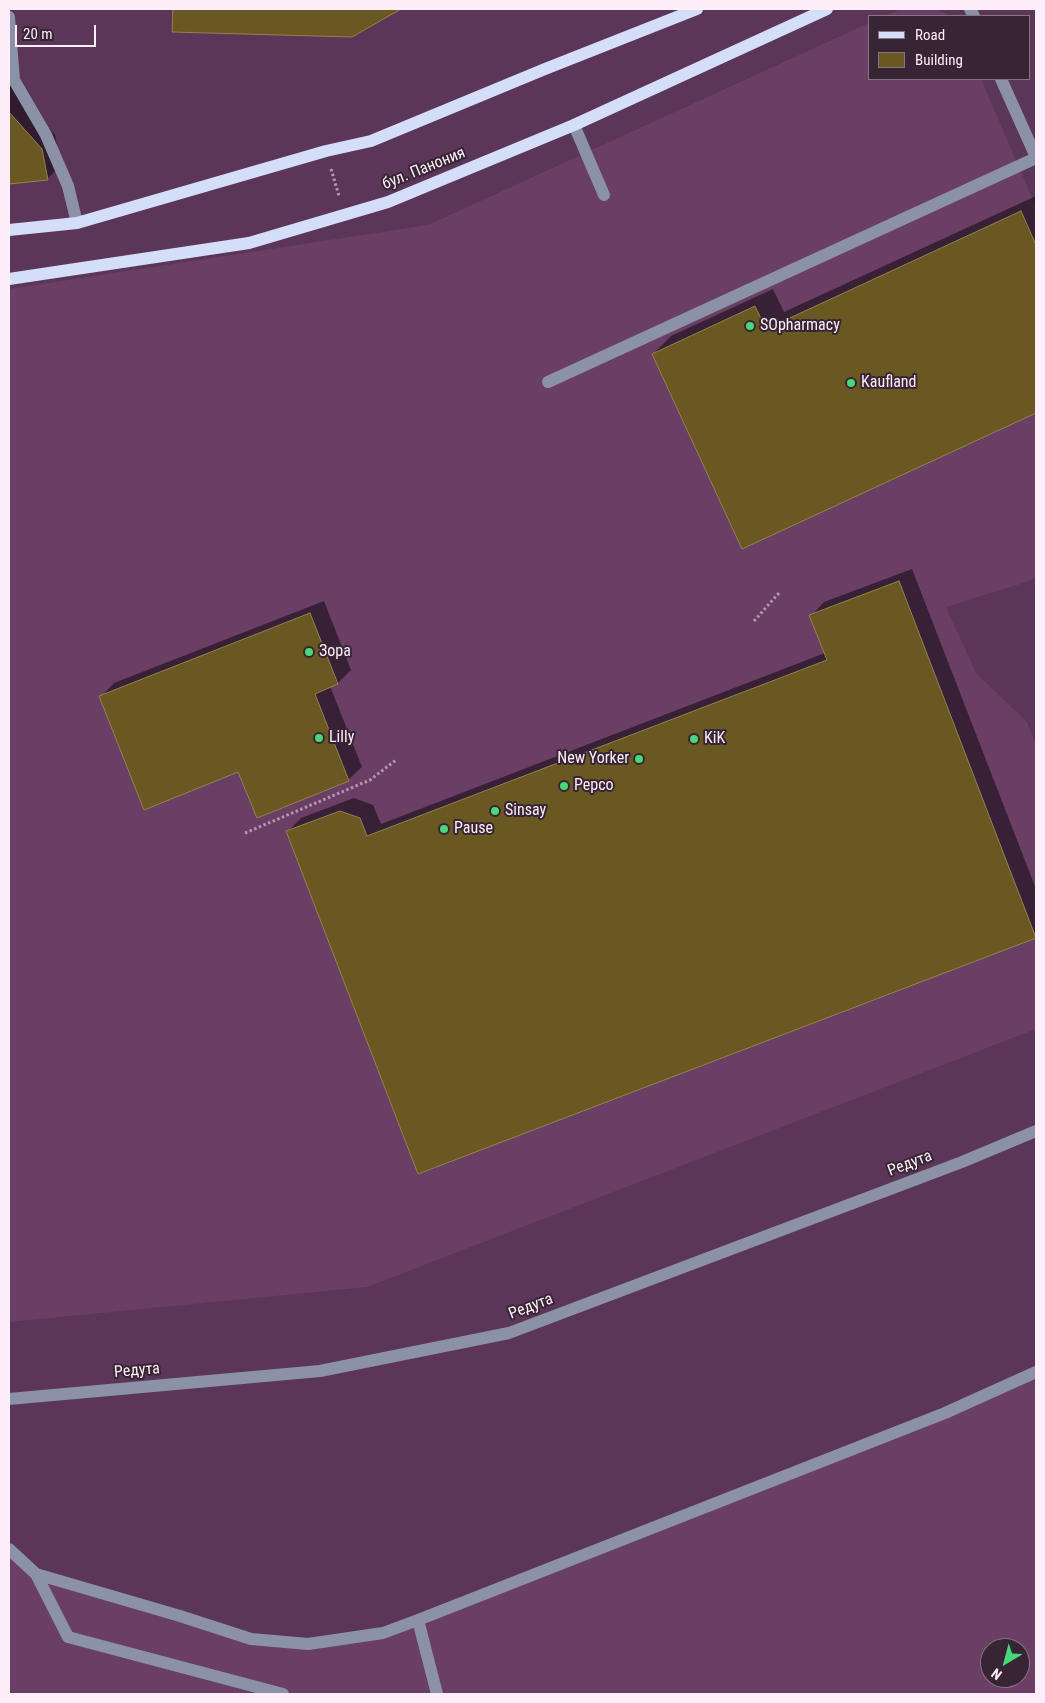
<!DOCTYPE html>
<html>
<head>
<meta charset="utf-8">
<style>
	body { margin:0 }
	#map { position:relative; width:1045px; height:1703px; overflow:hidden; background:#5c3658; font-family:"Roboto Condensed",sans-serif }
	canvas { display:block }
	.frame { position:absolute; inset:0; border:10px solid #fdeefa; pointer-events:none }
	.legend { position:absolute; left:868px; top:15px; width:162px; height:65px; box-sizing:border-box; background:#372534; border:1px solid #867583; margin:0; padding:6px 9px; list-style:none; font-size:15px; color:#fdeefa }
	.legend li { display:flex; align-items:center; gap:10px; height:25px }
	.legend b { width:25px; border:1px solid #867583 }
	.north { position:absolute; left:980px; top:1638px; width:50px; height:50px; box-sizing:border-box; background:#372534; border:1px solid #867583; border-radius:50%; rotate:217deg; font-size:14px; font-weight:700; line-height:20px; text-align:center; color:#fdeefa }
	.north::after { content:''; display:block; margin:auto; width:18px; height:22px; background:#48d779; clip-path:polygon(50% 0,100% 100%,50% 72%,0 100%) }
	.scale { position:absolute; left:15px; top:25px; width:81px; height:22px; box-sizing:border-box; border:2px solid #fdeefa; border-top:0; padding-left:6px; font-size:15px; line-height:18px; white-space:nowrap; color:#fdeefa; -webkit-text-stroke:4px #372534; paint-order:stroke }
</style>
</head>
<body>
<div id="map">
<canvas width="1045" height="1703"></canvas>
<div class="frame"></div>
<ul class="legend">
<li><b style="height:6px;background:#d5def9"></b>Road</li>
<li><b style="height:14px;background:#6a5823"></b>Building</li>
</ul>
<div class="north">N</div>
<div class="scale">20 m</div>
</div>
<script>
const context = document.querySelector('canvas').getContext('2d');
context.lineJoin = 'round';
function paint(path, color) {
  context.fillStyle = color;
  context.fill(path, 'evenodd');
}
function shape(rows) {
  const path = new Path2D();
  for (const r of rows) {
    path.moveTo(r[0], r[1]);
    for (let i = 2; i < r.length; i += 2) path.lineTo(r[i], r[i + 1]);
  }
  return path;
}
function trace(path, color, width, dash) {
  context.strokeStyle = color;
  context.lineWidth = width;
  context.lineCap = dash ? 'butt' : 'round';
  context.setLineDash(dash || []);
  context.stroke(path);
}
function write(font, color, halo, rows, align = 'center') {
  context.font = font + ' "Roboto Condensed",sans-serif';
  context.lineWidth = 4;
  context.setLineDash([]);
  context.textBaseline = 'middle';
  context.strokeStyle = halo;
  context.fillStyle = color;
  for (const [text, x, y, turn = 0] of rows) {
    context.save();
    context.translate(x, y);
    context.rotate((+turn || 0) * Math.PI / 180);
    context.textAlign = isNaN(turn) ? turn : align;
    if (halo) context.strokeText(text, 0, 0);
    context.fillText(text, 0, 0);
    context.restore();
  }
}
paint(shape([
	[901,9,937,9,950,16,884,16],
	[869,23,869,79,981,79,1036,207,1036,578,1023,583,946,607,976,673,1027,722,1036,745,1036,1029,367,1287,9,1322,9,289,428,225],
	[1036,1372,1036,1694,9,1694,9,1549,36,1574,251,1639,308,1644,383,1633],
	[990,1648,1020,1648,1020,1678,990,1678]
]), '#6a3e65');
paint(shape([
	[175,9,399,9,352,36,174,31],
	[9,51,10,85,55,135,61,165,47,179,9,183],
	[1036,196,1036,412,743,547,653,354,671,336,773,289,784,312],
	[912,569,1036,889,1036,936,419,1173,287,832,301,818,354,798,373,805,381,824,825,653,811,616,824,602],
	[324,601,351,670,338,683,330,686,362,767,348,780,239,771,101,697,114,683]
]), '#0007');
const building = shape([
	[173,9,401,9,352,37,172,32,173,9],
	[9,112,42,149,48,180,9,184,9,112],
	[1021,211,1036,245,1036,413,742,549,652,354,755,306,766,329,1021,211],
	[899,581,1036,938,418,1174,286,831,340,811,360,818,367,836,827,660,809,615,899,581],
	[310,613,338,684,315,694,349,781,257,818,238,772,144,810,99,696,310,613]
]);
paint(building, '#6a5823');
trace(building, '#94824d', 1);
trace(shape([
	[331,169,339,196],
	[754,621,779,593],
	[245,833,370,780,396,760]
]), '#b298af', 3, [2.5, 2.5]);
trace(shape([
	[970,9,974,16],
	[9,17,14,80,46,135,68,186,77,223],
	[1001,79,1036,157],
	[574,125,604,195],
	[548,382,1036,158],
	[9,1399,320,1371,509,1333,962,1162,1036,1131],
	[9,1549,36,1574,68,1637,283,1694],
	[36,1574,180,1616,251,1639,308,1644,383,1633,418,1620],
	[437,1694,418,1620,945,1413,1036,1372]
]), '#8b92a8', 12);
trace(shape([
	[9,230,77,223,326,151,371,141,545,69,697,9],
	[9,279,249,243,388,202,574,125,827,9]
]), '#d5def9', 12);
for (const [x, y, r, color] of [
	[750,326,5,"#48d779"],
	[851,383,5,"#48d779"],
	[309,652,5,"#48d779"],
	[319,738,5,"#48d779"],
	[694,739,5,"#48d779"],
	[639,759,5,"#48d779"],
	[564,786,5,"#48d779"],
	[495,811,5,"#48d779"],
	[444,829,5,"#48d779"]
]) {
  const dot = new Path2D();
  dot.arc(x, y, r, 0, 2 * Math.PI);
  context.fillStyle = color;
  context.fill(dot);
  trace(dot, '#372534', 2);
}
write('16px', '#fdeefa', '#372534', [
	["бул. Панония",424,169,-22],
	["Редута",910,1164,-21],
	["Редута",531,1307,-21],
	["Редута",137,1371,-5]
]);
write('16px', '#fdeefa', '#372534', [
	["SOpharmacy",760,326],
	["Kaufland",861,383],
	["Зора",319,652],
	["Lilly",329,738],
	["KiK",704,739],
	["New Yorker",629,759,"right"],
	["Pepco",574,786],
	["Sinsay",505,811],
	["Pause",454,829]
], 'left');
</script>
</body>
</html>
